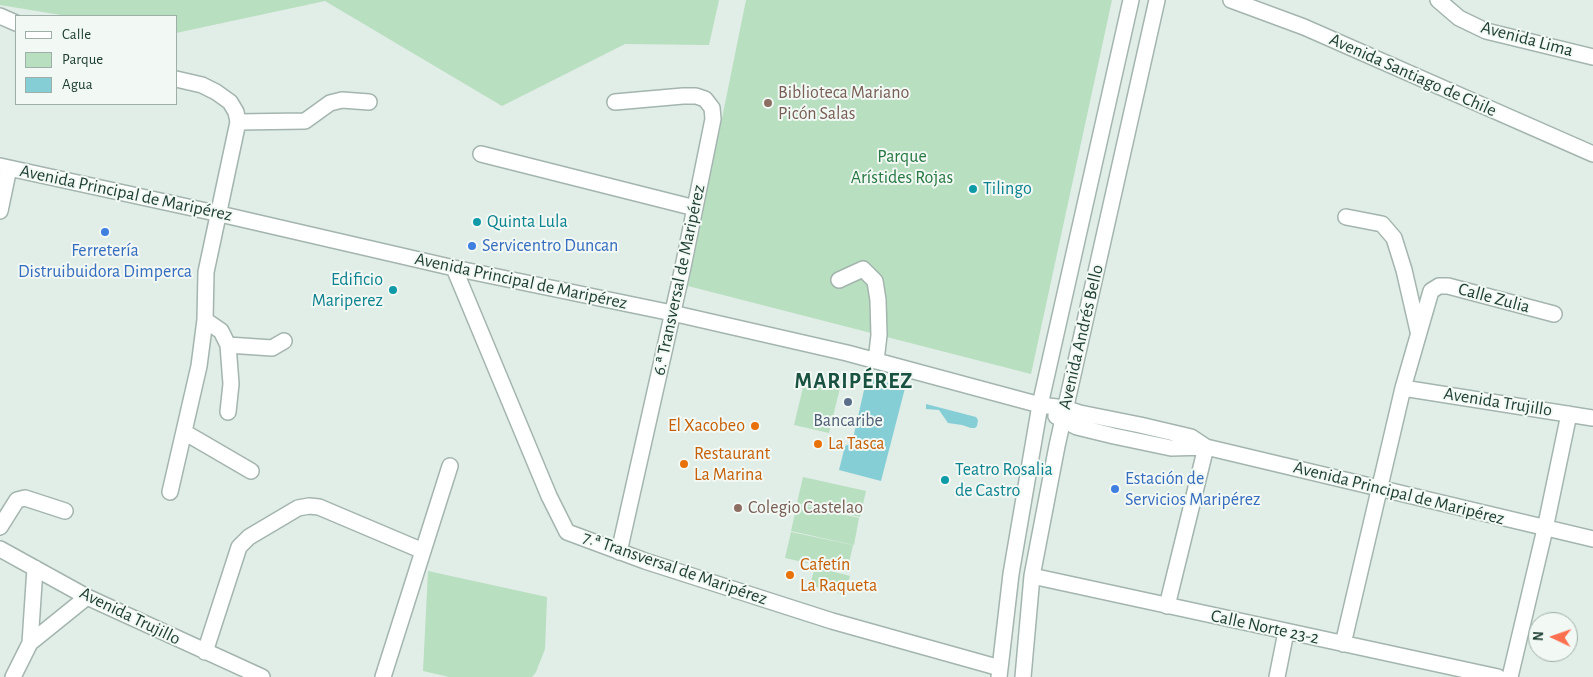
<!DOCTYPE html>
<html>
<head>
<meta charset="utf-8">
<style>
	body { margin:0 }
	#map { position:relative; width:1593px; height:677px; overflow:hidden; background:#e1ede7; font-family:"Alegreya Sans",sans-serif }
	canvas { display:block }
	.legend { position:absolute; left:15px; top:15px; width:162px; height:90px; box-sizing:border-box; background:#f2f9f5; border:1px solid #9eafa8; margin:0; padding:6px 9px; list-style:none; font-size:15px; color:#203f34 }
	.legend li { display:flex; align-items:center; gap:10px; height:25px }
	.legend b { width:25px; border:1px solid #9eafa8 }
	.north { position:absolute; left:1528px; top:612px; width:50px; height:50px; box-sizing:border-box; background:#f2f9f5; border:1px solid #9eafa8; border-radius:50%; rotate:273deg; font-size:14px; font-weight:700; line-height:20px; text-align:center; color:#203f34 }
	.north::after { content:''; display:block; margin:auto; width:18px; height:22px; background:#fc7050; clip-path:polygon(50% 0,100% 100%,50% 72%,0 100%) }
</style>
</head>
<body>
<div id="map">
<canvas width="1593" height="677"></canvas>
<ul class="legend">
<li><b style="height:6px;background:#fff"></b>Calle</li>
<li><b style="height:14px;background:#b8dfc0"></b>Parque</li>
<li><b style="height:14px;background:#85ced6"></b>Agua</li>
</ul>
<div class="north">N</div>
</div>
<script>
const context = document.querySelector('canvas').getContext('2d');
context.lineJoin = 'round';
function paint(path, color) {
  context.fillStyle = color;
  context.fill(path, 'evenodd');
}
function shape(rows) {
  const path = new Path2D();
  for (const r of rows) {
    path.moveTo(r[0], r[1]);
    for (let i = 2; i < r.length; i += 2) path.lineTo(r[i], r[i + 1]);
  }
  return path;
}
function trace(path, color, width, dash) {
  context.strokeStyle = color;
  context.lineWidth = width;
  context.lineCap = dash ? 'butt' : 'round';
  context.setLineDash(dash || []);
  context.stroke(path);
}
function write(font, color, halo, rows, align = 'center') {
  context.font = font + ' "Alegreya Sans",sans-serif';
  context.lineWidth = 4;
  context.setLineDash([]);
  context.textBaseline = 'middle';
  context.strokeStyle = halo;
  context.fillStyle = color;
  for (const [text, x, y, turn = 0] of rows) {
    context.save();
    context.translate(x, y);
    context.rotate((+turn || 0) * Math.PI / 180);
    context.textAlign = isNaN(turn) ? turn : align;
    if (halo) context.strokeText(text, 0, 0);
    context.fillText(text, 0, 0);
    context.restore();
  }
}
paint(shape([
	[0,0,719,0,709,45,625,44,502,106,325,1,176,33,176,16,67,16,0,5],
	[746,0,1112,0,1031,374,688,286],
	[805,379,840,388,829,433,794,425],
	[803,477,866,491,860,517,797,503],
	[797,504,859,518,854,545,791,531],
	[791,532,853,545,847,572,785,558],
	[815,567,850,576,845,595,810,585],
	[428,571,547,597,545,649,536,672,532,677,449,677,423,671]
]), '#b8dfc0');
paint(shape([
	[867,377,905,388,881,481,839,470,845,446,852,443],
	[926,404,976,417,978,420,977,426,975,428,971,428,962,425,948,423,939,410,926,409]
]), '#85ced6');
const minor = shape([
	[1231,0,1304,27,1593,154],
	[1438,0,1459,18,1486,31,1593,57],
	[0,16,16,23],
	[615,102,683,96,696,96,705,99,712,108,713,119,683,267,619,552],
	[238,122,305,121,330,103,342,100,369,102],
	[481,154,695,208],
	[0,166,220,214,454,268,672,313,847,353,1040,405,1065,408,1080,413,1140,425,1191,437,1206,447],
	[0,211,9,168],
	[1346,217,1382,224,1394,238,1404,270,1418,331],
	[454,268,549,496,567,532,645,561,832,621,1000,668],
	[839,280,863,269,875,281,878,300,879,335,876,361],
	[205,320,221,331,228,345,231,384,228,412],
	[228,345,272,348,284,341],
	[1403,388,1593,418],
	[1056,416,1077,427,1114,436,1171,448,1206,447,1593,539],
	[184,432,251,471],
	[170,492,199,366,205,320,206,272,238,122,236,112,230,102,216,92,202,85,176,79],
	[0,527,17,500,25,498,65,511],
	[0,549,87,597,262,677],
	[1032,576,1498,677],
	[1167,606,1206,447],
	[30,643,35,568],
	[1343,644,1403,388,1431,291,1439,286,1448,286,1554,314],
	[205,652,239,547,249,537,298,508,309,506,319,507,423,551],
	[13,677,30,643,87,597],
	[383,677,450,466],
	[999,677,1011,574,1040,405,1131,0],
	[1023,677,1032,576,1057,446,1157,0],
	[1277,677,1286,632],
	[1510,677,1545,529,1569,414]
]);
trace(minor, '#a3b5ae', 18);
trace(minor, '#fff', 15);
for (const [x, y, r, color] of [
	[768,103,5,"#8d6e63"],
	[973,189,5,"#0f9aa8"],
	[477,222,5,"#0f9aa8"],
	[105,232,5,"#3f7fe0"],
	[472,246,5,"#3f7fe0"],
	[393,290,5,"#0f9aa8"],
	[848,402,5,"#5c6f8a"],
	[755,426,5,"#e8710a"],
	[818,444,5,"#e8710a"],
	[684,464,5,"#e8710a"],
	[945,480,5,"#0f9aa8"],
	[1115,489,5,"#3f7fe0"],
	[738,508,5,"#8d6e63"],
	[790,575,5,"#e8710a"]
]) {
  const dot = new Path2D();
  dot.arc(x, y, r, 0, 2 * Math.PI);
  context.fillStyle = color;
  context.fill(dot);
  trace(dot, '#f2f9f5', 2);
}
write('18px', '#203f34', '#f2f9f5', [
	["Avenida Lima",1527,39,15],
	["Avenida Santiago de Chile",1413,75,24],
	["Avenida Principal de Maripérez",126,193,12],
	["6.ª Transversal de Maripérez",679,280,-78],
	["Avenida Principal de Maripérez",521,281,12],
	["Calle Zulia",1494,298,15],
	["Avenida Andrés Bello",1081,337,-77],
	["Avenida Trujillo",1498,402,9],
	["Avenida Principal de Maripérez",1399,493,14],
	["7.ª Transversal de Maripérez",675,568,19],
	["Avenida Trujillo",130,616,26],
	["Calle Norte 23-2",1265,627,12]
]);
write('18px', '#785e54', '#f2f9f5', [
	["Biblioteca Mariano",778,93],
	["Picón Salas",778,114],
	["Colegio Castelao",748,508]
], 'left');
write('18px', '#277842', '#f2f9f5', [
	["Parque",902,157],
	["Arístides Rojas",902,178]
]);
write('18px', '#0d838f', '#f2f9f5', [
	["Tilingo",983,189],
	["Quinta Lula",487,222],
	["Edificio",383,280,"right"],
	["Mariperez",383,301,"right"],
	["Teatro Rosalia",955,470],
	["de Castro",955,491]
], 'left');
write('18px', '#366cbe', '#f2f9f5', [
	["Servicentro Duncan",482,246],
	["Ferretería",105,251,"center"],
	["Distruibuidora Dimperca",105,272,"center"],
	["Estación de",1125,479],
	["Servicios Maripérez",1125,500]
], 'left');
write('18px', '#4e5e75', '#f2f9f5', [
	["Bancaribe",848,421]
]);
write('18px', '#c56008', '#f2f9f5', [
	["El Xacobeo",745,426,"right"],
	["La Tasca",828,444],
	["Restaurant",694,454],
	["La Marina",694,475],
	["Cafetín",800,565],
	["La Raqueta",800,586]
], 'left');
context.letterSpacing = '1px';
write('bold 22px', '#1a5241', '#f2f9f5', [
	["MARIPÉREZ",854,381]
]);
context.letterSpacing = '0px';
</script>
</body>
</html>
